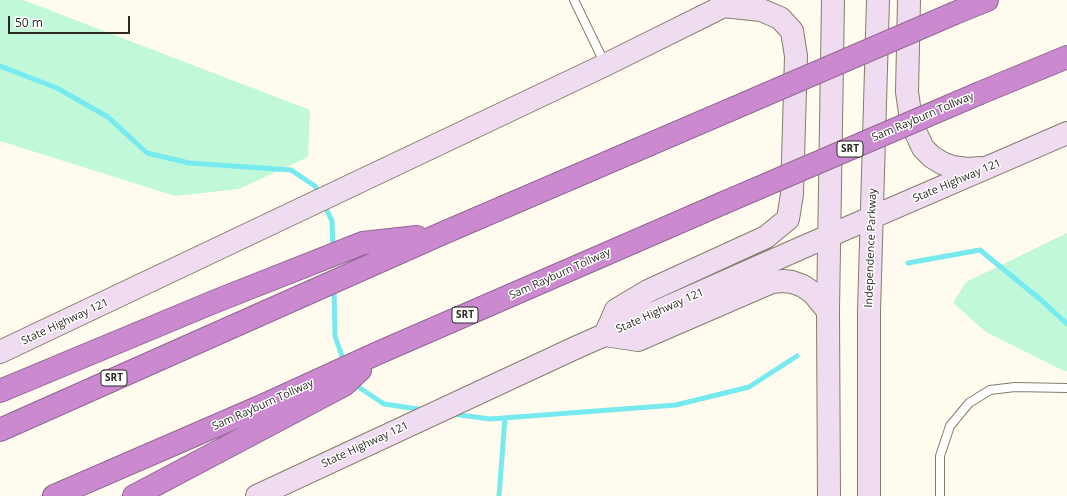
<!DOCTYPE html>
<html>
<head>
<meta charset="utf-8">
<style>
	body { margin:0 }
	#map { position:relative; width:1067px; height:496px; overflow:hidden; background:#fffbef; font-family:"Open Sans",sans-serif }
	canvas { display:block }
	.scale { position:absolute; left:8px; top:16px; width:122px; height:18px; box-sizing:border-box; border:2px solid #2b2921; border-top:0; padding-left:5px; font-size:12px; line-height:14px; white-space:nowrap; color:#2b2921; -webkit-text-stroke:3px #fff; paint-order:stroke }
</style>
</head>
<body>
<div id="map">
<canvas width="1067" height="496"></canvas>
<div class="scale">50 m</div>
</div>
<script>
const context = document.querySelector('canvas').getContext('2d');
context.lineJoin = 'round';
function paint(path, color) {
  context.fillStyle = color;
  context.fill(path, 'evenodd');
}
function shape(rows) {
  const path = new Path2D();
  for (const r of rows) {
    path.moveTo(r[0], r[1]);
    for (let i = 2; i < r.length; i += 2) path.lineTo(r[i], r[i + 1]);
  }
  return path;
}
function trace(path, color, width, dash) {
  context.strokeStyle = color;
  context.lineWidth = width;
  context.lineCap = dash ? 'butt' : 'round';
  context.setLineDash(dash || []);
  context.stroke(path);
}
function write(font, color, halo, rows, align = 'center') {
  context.font = font + ' "Open Sans",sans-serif';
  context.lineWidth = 3;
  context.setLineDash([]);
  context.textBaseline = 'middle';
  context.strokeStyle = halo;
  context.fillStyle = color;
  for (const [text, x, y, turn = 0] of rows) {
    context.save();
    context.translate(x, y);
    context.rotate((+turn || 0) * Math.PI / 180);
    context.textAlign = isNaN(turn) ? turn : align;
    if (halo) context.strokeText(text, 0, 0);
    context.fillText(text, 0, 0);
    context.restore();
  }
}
paint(shape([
	[0,0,23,0,310,110,308,157,239,189,175,196,0,141],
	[1067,233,1067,371,1064,371,986,332,953,303,966,282]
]), '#c1f8da');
trace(shape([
	[0,66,57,88,108,117,147,153,189,163,291,170,315,186,320,195],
	[324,204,332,221,333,250],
	[908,263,980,250,1041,300,1067,324],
	[334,288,335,336,344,362],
	[354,384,384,404,425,410],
	[453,414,490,419,676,405,749,387,797,356],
	[499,496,505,418]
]), '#77eaef', 5);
const lane = shape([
	[574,0,605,64],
	[940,496,940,456,950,426,969,403,990,390,1015,387,1067,388]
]);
const secondary = shape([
	[909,0,907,92,910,113,916,133,923,148,932,157,942,163,952,167,967,169,981,168],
	[605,335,616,310,648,291,766,237,788,219,792,194,796,56,792,31,780,18,761,10,723,6],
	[605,335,638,340,772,282,783,281,792,282,803,286,813,293,828,311],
	[0,352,605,65,736,0],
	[257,496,575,348,801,248,1067,133],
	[829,496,828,311,833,0],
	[869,496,869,312,878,0]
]);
const highway = shape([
	[955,13,987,0],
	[980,93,1067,57],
	[0,391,216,301,363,243,417,237],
	[0,430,441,234,746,103],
	[54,496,264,405,378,353,721,204],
	[134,496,344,385,360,370]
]);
trace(lane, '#837d6b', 10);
trace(secondary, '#837d6b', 24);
trace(highway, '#936793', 24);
trace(lane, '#fff', 8);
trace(secondary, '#efdcf1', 22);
trace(highway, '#cb89d0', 22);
const highwayBridge = shape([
	[746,103,955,13],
	[721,204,980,93]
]);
trace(highwayBridge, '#936793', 24, []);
trace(highwayBridge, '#cb89d0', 22);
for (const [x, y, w] of [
	[850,149,26],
	[465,315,26],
	[114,378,26]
]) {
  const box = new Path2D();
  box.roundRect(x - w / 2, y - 8, w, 16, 3);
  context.fillStyle = '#fff';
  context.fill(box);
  trace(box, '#2b2921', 1);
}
write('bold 10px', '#2b2921', null, [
	["SRT",850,149],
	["SRT",465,315],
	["SRT",114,378]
]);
write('11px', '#2b2921', '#fff', [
	["Sam Rayburn Tollway",923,117,-23],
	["State Highway 121",957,181,-23],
	["Independence Parkway",871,248,-88],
	["Sam Rayburn Tollway",560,274,-24],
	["State Highway 121",660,311,-24],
	["State Highway 121",65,322,-25],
	["Sam Rayburn Tollway",263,405,-24],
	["State Highway 121",365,445,-25]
]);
</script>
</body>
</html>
